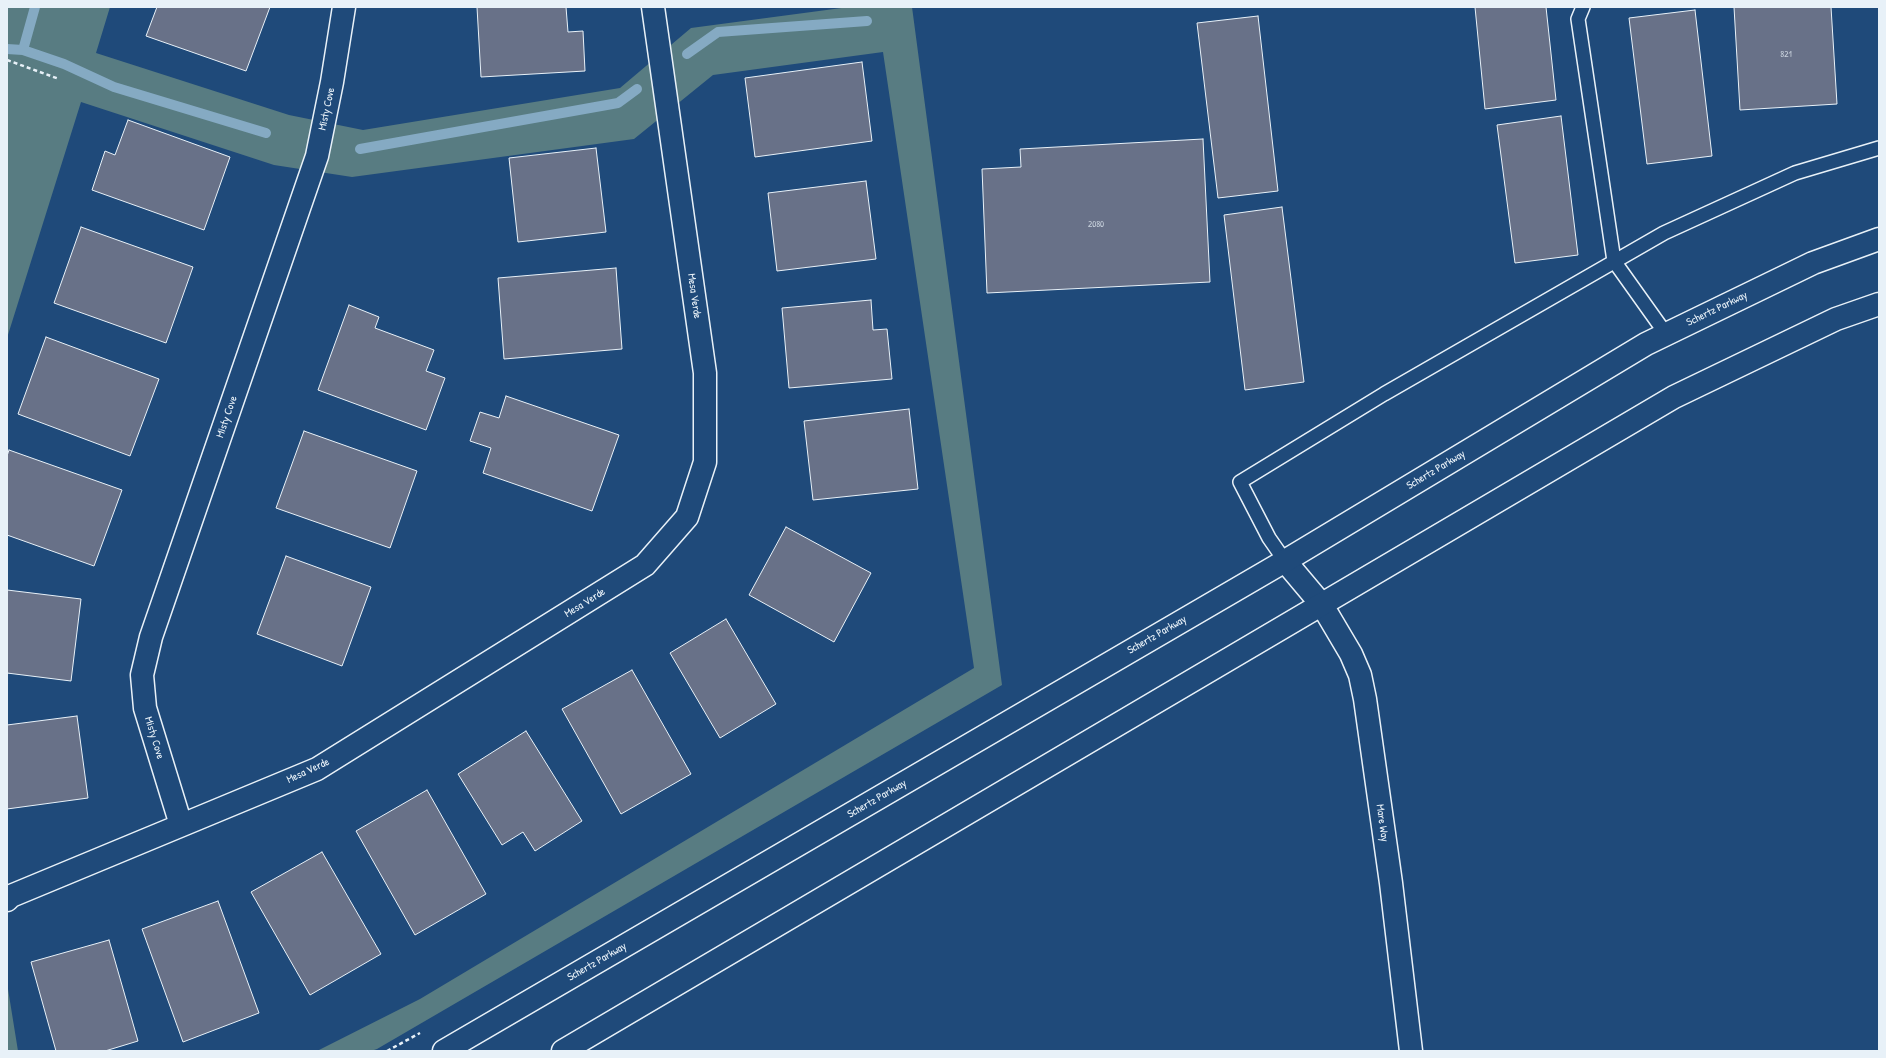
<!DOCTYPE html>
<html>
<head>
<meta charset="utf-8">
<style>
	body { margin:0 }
	#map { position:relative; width:1886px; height:1058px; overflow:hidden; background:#1f4a7a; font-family:"Patrick Hand",sans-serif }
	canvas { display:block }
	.frame { position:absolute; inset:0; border:8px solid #e8f1f8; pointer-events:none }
</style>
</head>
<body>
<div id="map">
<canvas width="1886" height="1058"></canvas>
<div class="frame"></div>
</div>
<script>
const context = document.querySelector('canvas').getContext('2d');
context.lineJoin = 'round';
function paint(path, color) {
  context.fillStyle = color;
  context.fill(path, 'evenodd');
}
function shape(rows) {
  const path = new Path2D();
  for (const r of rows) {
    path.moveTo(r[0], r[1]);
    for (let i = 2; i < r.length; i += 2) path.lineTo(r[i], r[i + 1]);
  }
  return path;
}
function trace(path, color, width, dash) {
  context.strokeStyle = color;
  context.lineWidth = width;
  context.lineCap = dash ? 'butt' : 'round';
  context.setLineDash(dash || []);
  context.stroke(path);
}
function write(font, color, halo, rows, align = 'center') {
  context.font = font + ' "Patrick Hand",sans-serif';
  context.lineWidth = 3;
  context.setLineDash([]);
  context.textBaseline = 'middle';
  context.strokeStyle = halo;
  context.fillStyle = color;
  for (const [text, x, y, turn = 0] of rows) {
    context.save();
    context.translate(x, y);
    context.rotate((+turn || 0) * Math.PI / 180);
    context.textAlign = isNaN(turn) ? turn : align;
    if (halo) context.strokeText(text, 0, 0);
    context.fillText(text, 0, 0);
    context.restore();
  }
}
paint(shape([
	[7,7,110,7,96,53,289,115,363,130,620,88,691,28,849,7,912,7,1002,685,377,1049,371,1051,317,1051,420,999,974,668,883,52,713,75,634,139,352,177,274,165,81,102,7,338],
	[8,989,18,1051,7,1051]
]), '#587c82');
trace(shape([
	[7,49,23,50,64,64,114,87,266,133],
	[23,50,35,7],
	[687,54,718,32,867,21],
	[360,149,618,103,637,89]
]), '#85aac3', 10);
const building = shape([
	[157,7,270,7,246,71,146,36,157,7],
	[477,7,566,7,568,32,583,31,585,71,481,77,477,7],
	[1475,7,1546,7,1556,100,1485,109,1475,7],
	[1734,7,1831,7,1837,104,1740,110,1734,7],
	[1695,10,1712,156,1647,164,1629,18,1695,10],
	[1258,16,1278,191,1218,198,1197,23,1258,16],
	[862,62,872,141,755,157,745,78,862,62],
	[1561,116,1578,255,1515,263,1497,125,1561,116],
	[128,120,230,157,204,230,92,190,105,151,115,155,128,120],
	[1203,139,1210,282,987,293,982,169,1021,167,1020,149,1203,139],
	[596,148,606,232,518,242,509,158,596,148],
	[866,181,876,259,777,271,768,193,866,181],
	[1282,207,1304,382,1245,390,1224,215,1282,207],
	[81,227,193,267,166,343,54,303,81,227],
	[616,268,622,349,504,359,498,278,616,268],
	[871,300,873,330,887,329,892,379,789,388,782,308,871,300],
	[349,305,379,317,375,328,434,350,426,371,445,378,426,430,318,390,349,305],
	[46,337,159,379,130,456,18,414,46,337],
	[506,396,619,435,592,511,483,473,491,448,470,441,480,412,499,418,506,396],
	[909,409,918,489,813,500,804,421,909,409],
	[304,431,417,471,390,548,276,508,304,431],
	[9,450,122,490,94,566,7,535,7,456,9,450],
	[786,527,871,573,834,642,749,595,786,527],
	[286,556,371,587,342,666,257,634,286,556],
	[7,590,81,599,71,681,7,673,7,590],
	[726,619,776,704,720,738,670,653,726,619],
	[632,670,691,774,621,814,562,709,632,670],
	[77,716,88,798,7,809,7,725,77,716],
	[526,731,582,821,535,851,523,832,502,845,458,774,526,731],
	[427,790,486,894,415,935,356,831,427,790],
	[322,852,381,954,310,995,251,892,322,852],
	[218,901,259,1013,183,1042,142,929,218,901],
	[109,940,138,1041,105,1051,56,1051,31,962,109,940]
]);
paint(building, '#687188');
trace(building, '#e8f1f8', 1);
const service = shape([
	[1583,7,1578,19,1614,261,1666,334],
	[1285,561,1269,538,1240,482,1384,394,1664,233,1795,173,1879,148]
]);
const minor = shape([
	[1285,561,1322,605,1351,654,1360,675,1365,699,1391,883,1411,1051],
	[181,825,145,708,142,675,151,637,317,156,332,82,344,7],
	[7,900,11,896,317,769,645,565,687,517,705,462,705,373,653,7]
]);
const secondary = shape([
	[444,1051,1285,561,1646,344,1813,263,1879,239],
	[563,1051,1674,397,1836,319,1879,304]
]);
trace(service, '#e8f1f8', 16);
trace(minor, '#e8f1f8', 25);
trace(secondary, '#e8f1f8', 25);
trace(shape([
	[7,60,59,79],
	[387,1051,420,1033]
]), '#e8f1f8', 2.5, [4, 3]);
trace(service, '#1f4a7a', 13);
trace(minor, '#1f4a7a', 22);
trace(secondary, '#1f4a7a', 22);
write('9px', '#c8d1dc', null, [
	["821",1786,55],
	["2080",1096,225]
]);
write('11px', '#e8f1f8', '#1f4a7a', [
	["Misty Cove",327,109,-78],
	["Mesa Verde",694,296,82],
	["Schertz Parkway",1717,309,-26],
	["Misty Cove",227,417,-71],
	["Schertz Parkway",1436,470,-31],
	["Mesa Verde",585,603,-32],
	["Schertz Parkway",1157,635,-30],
	["Misty Cove",154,738,73],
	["Mesa Verde",308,771,-25],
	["Schertz Parkway",877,799,-30],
	["Mare Way",1382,823,82],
	["Schertz Parkway",597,962,-30]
]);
</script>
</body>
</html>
